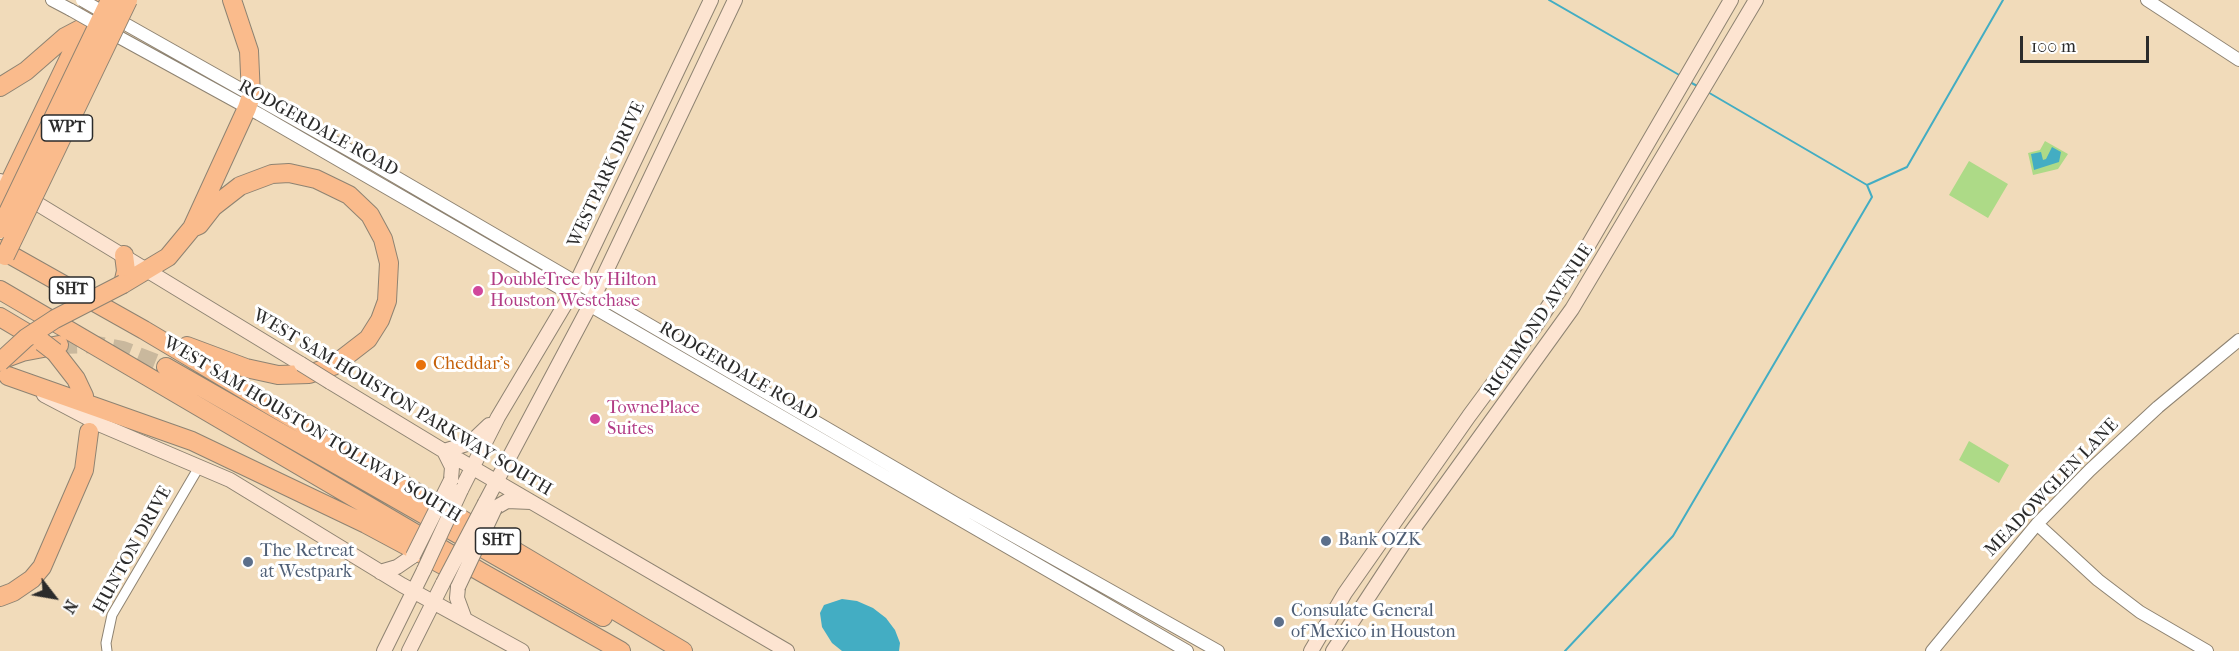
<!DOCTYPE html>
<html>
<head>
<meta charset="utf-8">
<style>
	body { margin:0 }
	#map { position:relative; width:2239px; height:651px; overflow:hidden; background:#f1dbba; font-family:"IM FELL French Canon",serif }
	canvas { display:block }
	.north { position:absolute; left:24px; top:567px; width:60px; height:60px; -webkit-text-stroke:4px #fff; paint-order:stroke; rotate:121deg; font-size:16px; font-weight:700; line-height:24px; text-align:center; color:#2b2b2b }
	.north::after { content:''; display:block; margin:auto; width:21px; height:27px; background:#2b2b2b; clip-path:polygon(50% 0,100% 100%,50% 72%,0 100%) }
	.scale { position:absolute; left:2020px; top:36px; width:129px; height:27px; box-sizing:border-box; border:3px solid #2b2b2b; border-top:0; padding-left:8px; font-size:18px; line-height:21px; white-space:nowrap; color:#2b2b2b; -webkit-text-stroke:4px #fff; paint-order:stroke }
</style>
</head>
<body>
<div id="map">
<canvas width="2239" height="651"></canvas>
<div class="north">N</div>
<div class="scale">100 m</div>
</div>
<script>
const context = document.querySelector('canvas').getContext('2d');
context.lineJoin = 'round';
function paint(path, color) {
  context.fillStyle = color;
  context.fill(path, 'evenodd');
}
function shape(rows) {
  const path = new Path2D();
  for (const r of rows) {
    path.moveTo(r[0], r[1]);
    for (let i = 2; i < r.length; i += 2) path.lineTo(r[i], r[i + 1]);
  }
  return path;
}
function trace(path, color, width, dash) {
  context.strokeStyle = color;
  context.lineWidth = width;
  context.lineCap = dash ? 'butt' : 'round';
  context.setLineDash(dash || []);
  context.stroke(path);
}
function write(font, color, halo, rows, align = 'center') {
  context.font = font + ' "IM FELL French Canon",serif';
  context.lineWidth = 6;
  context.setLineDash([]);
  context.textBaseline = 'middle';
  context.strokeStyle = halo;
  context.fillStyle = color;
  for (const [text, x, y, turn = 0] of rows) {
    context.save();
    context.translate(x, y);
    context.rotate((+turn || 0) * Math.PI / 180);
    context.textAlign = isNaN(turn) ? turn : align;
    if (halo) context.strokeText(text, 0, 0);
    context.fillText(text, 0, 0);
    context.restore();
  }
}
paint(shape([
	[2045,141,2068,154,2058,169,2033,175,2028,153,2040,150],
	[1969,161,2008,184,1988,218,1949,195],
	[1969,441,2009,465,1999,483,1959,460]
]), '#adda87');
paint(shape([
	[2052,147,2061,152,2059,162,2034,170,2031,154,2041,152,2043,160,2046,159],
	[842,599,857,601,873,608,886,618,895,630,900,643,899,651,842,651,832,643,822,627,820,613,824,605]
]), '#43adc3');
trace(shape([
	[1549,0,1681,76],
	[1688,81,1699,87],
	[1867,185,1907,167,2003,0],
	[1565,651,1673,536,1872,197,1867,185,1706,91]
]), '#43adc3', 2);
trace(shape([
	[59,345,92,344,123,350,166,367]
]), '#c9b89d', 18, [18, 9]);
const minor = shape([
	[107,651,106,643,112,615,199,467]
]);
const tertiary = shape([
	[52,0,71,10],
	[2147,0,2239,60],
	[113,17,370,162,955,503,1218,651],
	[106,30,259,114,1187,651],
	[2037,524,2098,580,2140,612,2207,651],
	[1932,651,2037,524,2090,470,2158,407,2239,340]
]);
const secondary = shape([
	[0,181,301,364],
	[330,382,444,451,787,651],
	[44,395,101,425,230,480,402,585,522,651],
	[451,480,452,467,444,451,470,443,489,425],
	[461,490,498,417,570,296,711,0],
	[485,503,589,307,735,0],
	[495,508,507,501,531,502],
	[380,572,397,567,413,556],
	[458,587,457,598,464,617],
	[384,651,424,570],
	[409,651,443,583],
	[1311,651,1345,593,1469,416,1534,328,1585,251,1731,0],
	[1333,651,1407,538,1572,309,1756,0]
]);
const motorway = shape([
	[0,87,26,71,65,37,84,27],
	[0,202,97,0],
	[0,249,144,330,683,651],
	[123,284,168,257,192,228,247,108,251,96,249,51,232,0],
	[123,284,126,271,124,255],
	[0,290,481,572,621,651],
	[0,317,42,342],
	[187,346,246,368,278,375,309,374,333,366,368,339,380,320,387,301,389,263,383,239,370,215,349,195,316,179,289,173,272,174,240,186,213,207,199,225,192,228],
	[55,352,76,379,84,396],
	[3,359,22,352,59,345],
	[166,367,603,617],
	[8,376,192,441,366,524,452,570,466,570],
	[0,597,13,592,32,579,42,567,84,470,89,432]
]);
trace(minor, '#8e8372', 11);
trace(tertiary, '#8e8372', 14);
trace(secondary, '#8e8372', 16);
trace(motorway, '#8e8372', 20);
trace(minor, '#fff', 9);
trace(tertiary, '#fff', 12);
trace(secondary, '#fde4d1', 14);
trace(motorway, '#fabb8c', 18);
const tertiaryBridge = shape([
	[82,0,108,15],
	[71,10,101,27]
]);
const secondaryBridge = shape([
	[301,364,330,382],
	[413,556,451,480],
	[424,570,461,490],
	[443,583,485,503],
	[458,587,495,508]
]);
const motorwayBridge = shape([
	[0,229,110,0],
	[5,256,128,0],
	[42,342,55,352],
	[0,362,26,338,55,319,123,284]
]);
trace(tertiaryBridge, '#8e8372', 14, []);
trace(secondaryBridge, '#8e8372', 16, []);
trace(motorwayBridge, '#8e8372', 20, []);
trace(tertiaryBridge, '#fff', 12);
trace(secondaryBridge, '#fde4d1', 14);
trace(motorwayBridge, '#fabb8c', 18);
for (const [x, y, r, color] of [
	[478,291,6,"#d1479c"],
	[421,365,6,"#e8710a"],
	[595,419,6,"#d1479c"],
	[1326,541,6,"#5c6f8a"],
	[248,562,6,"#5c6f8a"],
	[1279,622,6,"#5c6f8a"]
]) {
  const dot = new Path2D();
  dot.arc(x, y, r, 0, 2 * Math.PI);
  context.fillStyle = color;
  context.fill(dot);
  trace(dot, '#fff', 2);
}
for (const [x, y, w] of [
	[67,128,51],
	[72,290,45],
	[498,541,45]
]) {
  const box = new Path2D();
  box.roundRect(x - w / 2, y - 13, w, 26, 4.5);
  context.fillStyle = '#fff';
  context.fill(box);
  trace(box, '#2b2b2b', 1.5);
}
write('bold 16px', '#2b2b2b', null, [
	["WPT",67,128],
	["SHT",72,290],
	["SHT",498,541]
]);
write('18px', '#2b2b2b', '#fff', [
	["RODGERDALE ROAD",318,129,29],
	["WESTPARK DRIVE",607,175,-65],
	["RICHMOND AVENUE",1539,321,-56],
	["RODGERDALE ROAD",738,372,30],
	["WEST SAM HOUSTON PARKWAY SOUTH",402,403,31],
	["WEST SAM HOUSTON TOLLWAY SOUTH",312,430,31],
	["MEADOWGLEN LANE",2052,488,-46],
	["HUNTON DRIVE",133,550,-61]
]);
write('18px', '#b23c85', '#fff', [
	["DoubleTree by Hilton",490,281],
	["Houston Westchase",490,302],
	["TownePlace",607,409],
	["Suites",607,430]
], 'left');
write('18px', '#c56008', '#fff', [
	["Cheddar's",433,365]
], 'left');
write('18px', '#4e5e75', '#fff', [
	["Bank OZK",1338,541],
	["The Retreat",260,552],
	["at Westpark",260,573],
	["Consulate General",1291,612],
	["of Mexico in Houston",1291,633]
], 'left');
</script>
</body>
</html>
